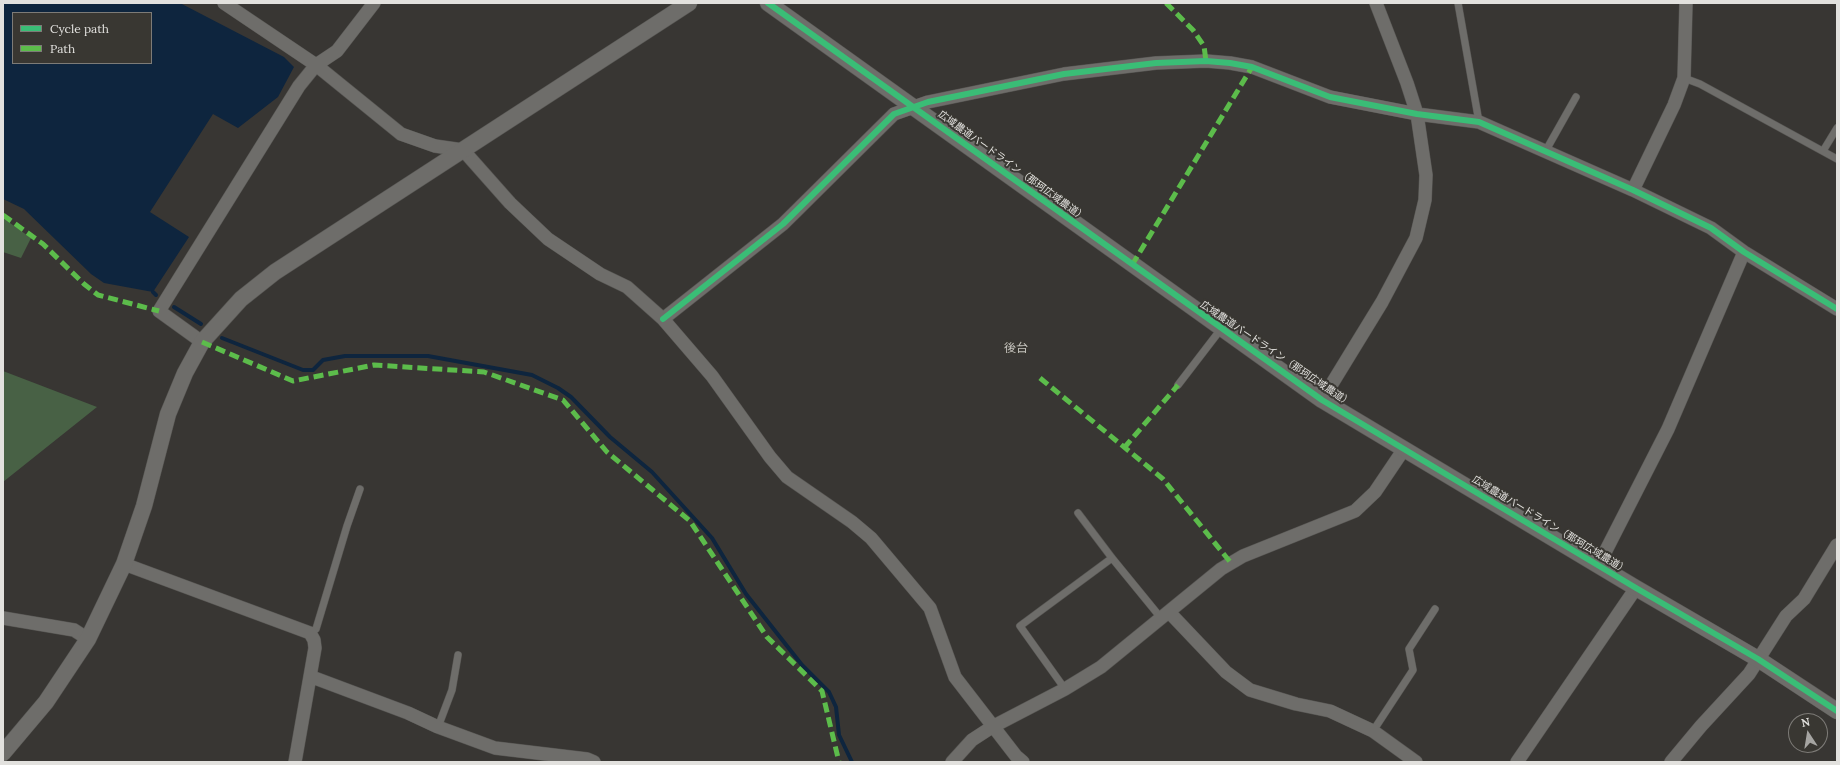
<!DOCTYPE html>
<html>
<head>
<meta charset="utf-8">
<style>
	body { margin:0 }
	#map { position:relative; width:1840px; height:765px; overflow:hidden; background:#383633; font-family:Lora,serif }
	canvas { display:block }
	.frame { position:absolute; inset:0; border:4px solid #e2e1de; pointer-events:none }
	.legend { position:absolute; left:12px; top:12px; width:140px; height:52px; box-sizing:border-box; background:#393732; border:1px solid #7d7b77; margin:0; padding:5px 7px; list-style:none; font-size:12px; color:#e2e1de }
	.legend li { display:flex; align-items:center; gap:8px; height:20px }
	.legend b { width:20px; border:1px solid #7d7b77 }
	.north { position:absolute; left:1788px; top:713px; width:40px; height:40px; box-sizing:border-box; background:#393732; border:1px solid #7d7b77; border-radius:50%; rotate:348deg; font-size:11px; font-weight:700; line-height:16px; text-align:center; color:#e2e1de }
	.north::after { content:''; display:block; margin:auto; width:14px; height:18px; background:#a6a5a2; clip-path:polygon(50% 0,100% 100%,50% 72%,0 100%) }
</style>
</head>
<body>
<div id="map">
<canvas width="1840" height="765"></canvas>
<div class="frame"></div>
<ul class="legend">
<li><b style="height:5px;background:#3abd76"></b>Cycle path</li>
<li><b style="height:5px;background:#5cbc4b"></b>Path</li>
</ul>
<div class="north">N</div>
</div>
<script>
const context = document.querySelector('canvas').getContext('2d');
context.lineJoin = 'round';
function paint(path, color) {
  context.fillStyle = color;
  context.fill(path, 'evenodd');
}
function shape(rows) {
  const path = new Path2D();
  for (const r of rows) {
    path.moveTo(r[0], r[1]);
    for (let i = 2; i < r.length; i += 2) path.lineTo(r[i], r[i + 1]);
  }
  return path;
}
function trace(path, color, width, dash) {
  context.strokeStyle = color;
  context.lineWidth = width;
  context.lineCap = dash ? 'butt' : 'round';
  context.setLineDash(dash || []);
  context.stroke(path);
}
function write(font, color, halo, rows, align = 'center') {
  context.font = font + ' Lora,"Noto Sans JP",serif';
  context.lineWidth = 4;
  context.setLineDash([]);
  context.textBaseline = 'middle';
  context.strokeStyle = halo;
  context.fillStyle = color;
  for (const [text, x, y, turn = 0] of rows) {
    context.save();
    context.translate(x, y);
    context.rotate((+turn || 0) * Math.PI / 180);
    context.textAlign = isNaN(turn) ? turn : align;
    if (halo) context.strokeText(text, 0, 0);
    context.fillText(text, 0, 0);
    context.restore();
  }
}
paint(shape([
	[3,218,31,238,21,258,3,252],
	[3,371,97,407,3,482]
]), '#486145');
paint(shape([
	[3,3,180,3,284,57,294,67,278,97,238,128,213,114,150,212,189,237,153,292,104,283,91,274,24,209,3,199],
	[13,13,151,13,151,63,13,63]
]), '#0e253e');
trace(shape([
	[153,292,156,295],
	[174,307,201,324],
	[222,338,303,370,313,370,323,360,345,356,428,356,532,375,558,388,571,397,610,437,652,472,712,538,746,594,802,665,829,692,836,707,839,735,852,762]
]), '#0e253e', 4);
const service = shape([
	[1458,3,1479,122],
	[1684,78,1700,84,1837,159],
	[1823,151,1837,128],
	[1545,152,1576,97],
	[1178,385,1221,329],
	[1078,513,1112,558,1161,618],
	[310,633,316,629,347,526,360,489],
	[1065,689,1020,626,1112,558],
	[438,727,452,690,458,655],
	[1373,731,1413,670,1409,649,1435,609]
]);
const minor = shape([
	[224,3,316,65,401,134,435,146,463,150,510,203,548,239,600,274,627,287,663,319,712,376,770,457,787,477,852,522,871,538,930,608,955,677,1016,756,1023,762],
	[1633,190,1674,105,1684,78,1686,3],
	[663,319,783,224,894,114,928,102,1064,74,1156,63,1206,61,1230,63,1252,67,1330,97,1417,114,1479,122,1633,190,1711,228,1744,252,1837,309],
	[202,342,159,311,299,86,316,65,337,51,374,3],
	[1322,400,1382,302,1416,238,1425,200,1426,175,1417,114,1407,83,1376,3],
	[124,564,310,633,314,640,315,648,295,762],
	[1598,566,1668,429,1744,252],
	[1169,612,1226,672,1250,690,1296,704,1330,711,1373,731,1416,762],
	[3,618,74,630,88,639],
	[312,677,408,713,438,727,495,748,587,759,594,762],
	[952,762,972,740,992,727,1065,689,1101,667,1221,569,1243,556,1355,511,1375,492,1404,449],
	[1517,762,1636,588],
	[1671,762,1701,726,1749,674,1786,616,1804,599,1837,545]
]);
const tertiary = shape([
	[768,3,1322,400,1636,588,1758,659,1837,711],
	[3,753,46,702,88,639,124,564,144,506,168,414,185,373,202,342,241,299,275,272,689,3]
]);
trace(service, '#565552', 8);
trace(minor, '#565552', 14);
trace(tertiary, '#565552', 17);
trace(service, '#6e6d6a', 7);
trace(minor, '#6e6d6a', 13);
trace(tertiary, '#6e6d6a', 16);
trace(shape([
	[1166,3,1193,30,1204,46,1206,61],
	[3,215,43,244,84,284,98,295,159,311],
	[1132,265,1252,67],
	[202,342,293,381,374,365,484,372,563,400,607,452,690,521,767,637,822,691,839,762],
	[1040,378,1163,479,1231,563],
	[1124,448,1178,385]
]), '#5cbc4b', 5, [10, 5]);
trace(shape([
	[768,3,1322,400,1636,588,1758,659,1837,711],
	[663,319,783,224,894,114,928,102,1064,74,1156,63,1206,61,1230,63,1252,67,1330,97,1417,114,1479,122,1633,190,1711,228,1744,252,1837,309]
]), '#3abd76', 6);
write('10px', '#e2e1de', '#393732', [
	["広域農道バードライン（那珂広域農道）",1012,166,36],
	["広域農道バードライン（那珂広域農道）",1276,354,34],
	["広域農道バードライン（那珂広域農道）",1550,525,31]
]);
write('12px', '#c5c3bd', '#393732', [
	["後台",1016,349]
]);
</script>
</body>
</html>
